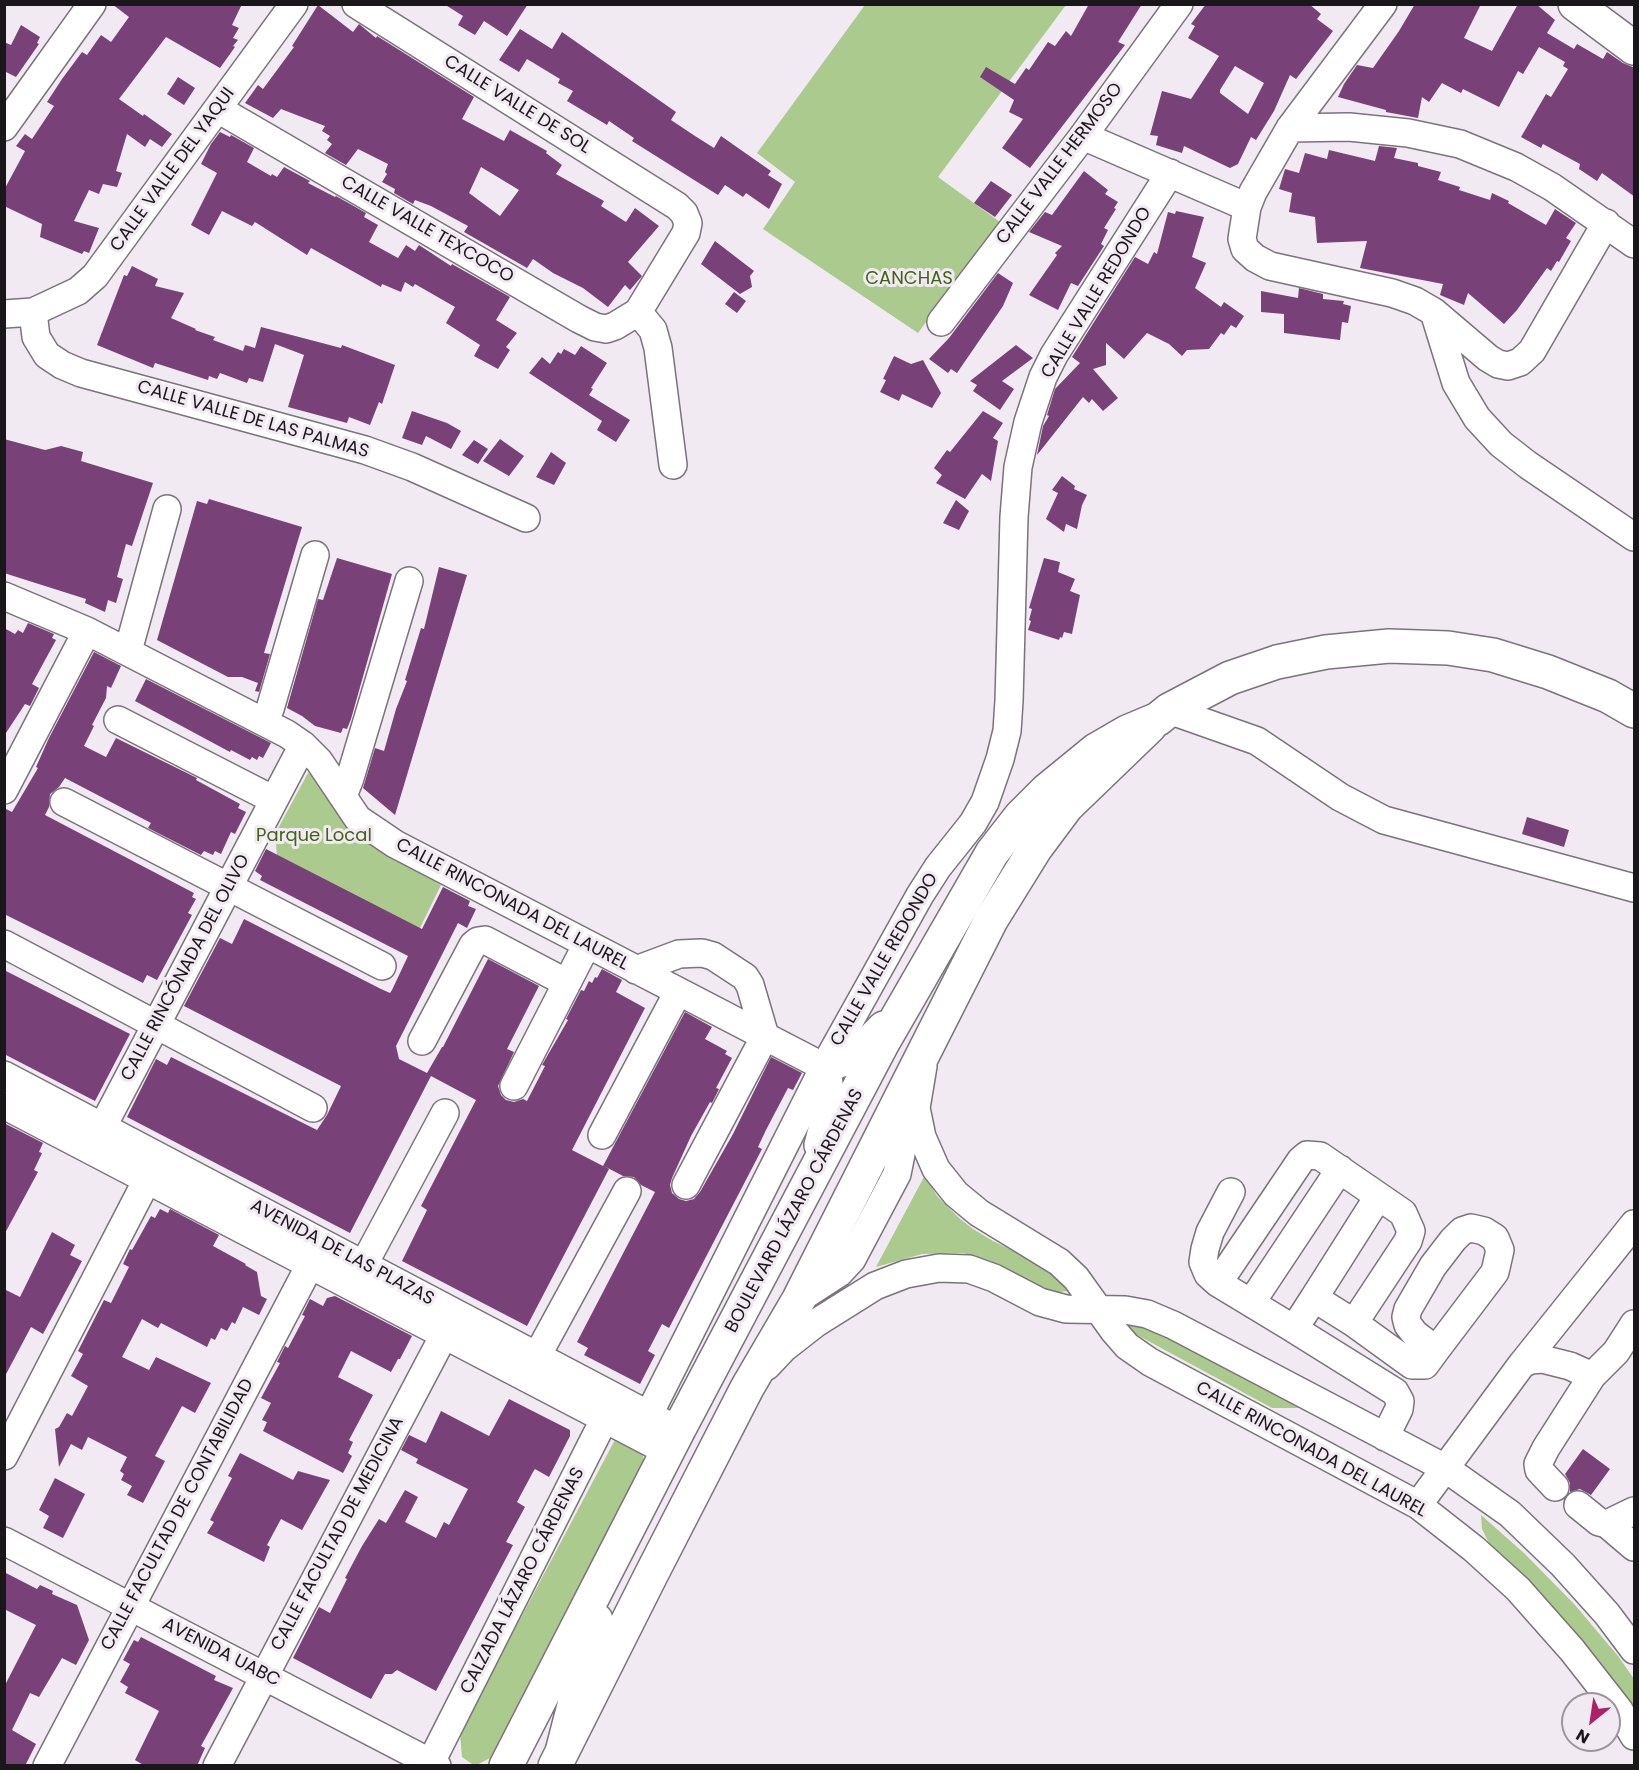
<!DOCTYPE html>
<html>
<head>
<meta charset="utf-8">
<style>
	body { margin:0 }
	#map { position:relative; width:1639px; height:1770px; overflow:hidden; background:#f2eaf2; font-family:Poppins,sans-serif }
	canvas { display:block }
	.frame { position:absolute; inset:0; border:6px solid #1a171a; pointer-events:none }
	.north { position:absolute; left:1561px; top:1692px; width:60px; height:60px; box-sizing:border-box; background:#f2eaf2; border:2px solid #9c969c; border-radius:50%; rotate:210deg; font-size:16px; font-weight:700; line-height:24px; text-align:center; color:#1a171a }
	.north::after { content:''; display:block; margin:auto; width:21px; height:27px; background:#ab2266; clip-path:polygon(50% 0,100% 100%,50% 72%,0 100%) }
</style>
</head>
<body>
<div id="map">
<canvas width="1639" height="1770"></canvas>
<div class="frame"></div>
<div class="north">N</div>
</div>
<script>
const context = document.querySelector('canvas').getContext('2d');
context.lineJoin = 'round';
function paint(path, color) {
  context.fillStyle = color;
  context.fill(path, 'evenodd');
}
function shape(rows) {
  const path = new Path2D();
  for (const r of rows) {
    path.moveTo(r[0], r[1]);
    for (let i = 2; i < r.length; i += 2) path.lineTo(r[i], r[i + 1]);
  }
  return path;
}
function trace(path, color, width, dash) {
  context.strokeStyle = color;
  context.lineWidth = width;
  context.lineCap = dash ? 'butt' : 'round';
  context.setLineDash(dash || []);
  context.stroke(path);
}
function write(font, color, halo, rows, align = 'center') {
  context.font = font + ' Poppins,sans-serif';
  context.lineWidth = 6;
  context.setLineDash([]);
  context.textBaseline = 'middle';
  context.strokeStyle = halo;
  context.fillStyle = color;
  for (const [text, x, y, turn = 0] of rows) {
    context.save();
    context.translate(x, y);
    context.rotate((+turn || 0) * Math.PI / 180);
    context.textAlign = isNaN(turn) ? turn : align;
    if (halo) context.strokeText(text, 0, 0);
    context.fillText(text, 0, 0);
    context.restore();
  }
}
paint(shape([
	[865,5,1066,5,938,177,1000,222,918,333,763,229,795,182,757,153],
	[308,773,323,782,349,829,441,885,419,930,277,856,275,834],
	[925,1175,937,1196,958,1217,973,1229,993,1241,1047,1267,1070,1291,1058,1292,1047,1289,988,1260,963,1253,922,1254,876,1267],
	[1135,1318,1305,1408,1272,1408,1128,1330],
	[618,1434,644,1447,643,1461,490,1758,475,1766,462,1757,460,1733],
	[1481,1515,1525,1554,1575,1605,1618,1656,1634,1679,1634,1714,1492,1549,1482,1529]
]), '#abca8e');
paint(shape([
	[112,4,242,4,232,25,239,28,233,38,238,40,233,46,235,47,220,68,166,37,119,99,143,116,144,114,172,134,162,147,150,139,145,147,127,134,116,171,122,173,117,187,103,184,99,194,89,190,74,221,99,228,89,253,84,251,82,254,40,237,42,224,4,206,4,190,25,151,16,146,25,134,32,139,54,106,47,102,62,79,82,52,87,55,101,35,111,42,129,17],
	[444,4,528,4,507,36,484,21,475,35,458,25,463,16],
	[1089,4,1142,4,1118,42,1125,45,1030,168,1002,148,1023,119,1009,112,1014,100,980,77,986,67,1015,84,1026,68,1029,70,1048,42,1055,46,1066,31,1071,36],
	[1206,4,1309,4,1321,14,1317,19,1333,31,1296,79,1290,75,1274,111,1256,140,1251,137,1238,164,1230,168,1184,146,1182,153,1156,145,1158,136,1150,135,1162,91,1191,99,1219,56,1188,38,1195,26,1191,24],
	[1235,66,1264,83,1248,114,1220,93,1220,90],
	[1415,4,1481,4,1464,38,1492,51,1518,4,1536,4,1555,20,1547,33,1574,49,1577,44,1603,59,1607,52,1623,63,1635,68,1635,197,1602,173,1597,181,1579,169,1580,164,1543,144,1541,148,1521,137,1546,94,1551,97,1568,69,1563,66,1565,62,1539,47,1523,74,1518,71,1499,107,1463,89,1461,93,1442,83,1429,102,1422,97,1418,118,1386,112,1386,110,1338,97,1344,84,1357,65,1373,68,1399,31],
	[318,5,353,32,359,24,376,38,377,36,474,97,462,119,504,141,510,130,547,151,546,153,562,165,556,174,604,201,601,206,626,222,635,208,659,226,628,262,642,276,630,290,625,285,608,307,583,288,553,273,533,259,527,268,464,232,468,226,431,206,415,200,413,204,394,193,395,189,382,182,387,174,385,172,388,164,358,149,346,165,325,153,332,144,327,140,330,136,322,131,325,126,281,109,273,118,245,103,258,85,263,89,294,47,292,46],
	[481,167,519,190,500,216,469,193],
	[21,25,40,37,37,43,39,44,16,77,4,71,4,42,11,45],
	[520,29,552,49,562,32,676,112,671,120,695,136,714,148,721,136,771,171,768,175,782,184,769,209,746,193,743,197,725,185,718,195,632,141,634,138,609,121,607,125,567,101,573,91,558,83,560,79,527,59,519,72,499,60],
	[178,77,195,88,184,105,167,94],
	[220,132,230,137,231,135,254,148,247,162,271,176,272,174,277,177,284,167,310,181,308,183,335,197,336,196,366,213,364,217,378,225,369,242,398,258,406,245,415,251,419,245,451,266,452,264,510,297,496,320,517,333,506,347,510,350,498,369,474,356,480,345,446,323,455,307,415,284,413,287,405,282,401,292,382,284,381,287,311,248,307,255,255,222,252,226,222,211,209,235,191,225,217,173,201,164,211,144],
	[1379,146,1397,148,1394,158,1418,163,1418,166,1441,172,1438,180,1460,187,1459,190,1490,200,1492,193,1509,201,1508,203,1546,225,1555,209,1576,223,1566,238,1571,241,1559,262,1557,261,1551,271,1547,268,1517,310,1504,324,1468,293,1464,305,1440,295,1443,284,1360,268,1367,241,1317,243,1315,217,1289,212,1292,193,1279,189,1285,169,1299,173,1305,153,1327,159,1329,150,1375,161],
	[1084,171,1108,190,1105,194,1118,202,1114,208,1116,209,1104,228,1108,230,1101,244,1104,246,1078,286,1071,283,1058,310,1029,295,1057,255,1055,253,1062,246,1029,232,1045,212,1052,215],
	[991,181,1012,195,995,217,974,203],
	[1176,211,1204,217,1192,257,1206,263,1195,288,1221,307,1224,302,1244,316,1236,328,1231,325,1224,335,1221,333,1209,349,1187,350,1182,356,1169,344,1147,333,1124,359,1106,343,1106,365,1093,369,1118,398,1103,411,1092,399,1089,403,1083,397,1037,455,1043,426,1049,416,1047,415,1055,389,1080,363,1072,357,1135,257,1148,264,1154,252,1157,254,1168,212,1175,214],
	[715,241,754,271,750,276,752,287,740,294,701,264],
	[132,266,158,279,155,286,184,293,171,318,196,329,195,330,215,337,213,340,243,351,245,345,255,348,261,327,341,348,342,345,395,365,382,404,379,402,370,425,349,417,347,423,288,407,304,355,275,344,263,382,249,378,247,383,220,373,217,379,209,376,208,380,155,363,153,368,97,345,124,275,127,276],
	[998,273,1013,283,1003,306,957,373,951,369,948,373,929,359,949,338],
	[1299,288,1323,294,1323,299,1344,301,1343,304,1351,306,1348,323,1342,322,1340,340,1284,333,1284,314,1261,312,1261,291,1298,298],
	[734,292,746,301,737,313,725,304],
	[1016,345,1033,358,1002,381,1014,389,1000,410,973,391,977,385,970,381],
	[581,346,607,363,591,388,593,389,589,395,630,420,616,442,597,430,602,421,529,373,542,357,550,364,558,352,561,354,564,349,575,355],
	[894,356,911,364,923,360,941,393,932,408,902,394,899,401,880,392,886,380,883,379],
	[412,411,447,423,461,431,451,449,426,436,422,445,402,438],
	[983,411,1003,423,993,438,998,441,991,481,982,474,965,499,936,483,942,475,934,468,947,450,950,452],
	[4,439,45,450,61,446,83,452,81,461,153,483,132,546,126,544,117,577,123,579,116,603,108,600,105,612,85,603,86,599,4,573],
	[500,439,524,456,509,476,483,461],
	[474,440,488,449,478,464,462,455],
	[551,452,566,463,554,485,536,477],
	[1062,476,1075,486,1074,489,1087,495,1082,505,1077,529,1066,524,1064,532,1046,519,1058,493,1052,490],
	[209,499,302,527,264,653,270,654,259,692,255,691,258,683,242,677,228,677,157,640,197,501,207,504],
	[956,500,969,511,959,530,943,523],
	[337,558,392,574,351,719,347,729,343,728,341,733,315,726,302,716,287,708,318,599,323,600],
	[1044,558,1060,562,1058,572,1075,579,1070,591,1080,595,1072,634,1064,632,1062,638,1060,637,1059,640,1028,630,1031,621,1029,620,1032,609,1029,608],
	[439,567,467,575,395,815,363,788,375,748,384,751,396,709,407,681,405,680,421,628,424,629],
	[28,623,54,634,52,638,56,640,32,684,39,688,30,706,25,704,4,736,4,628,15,634,18,630,23,633],
	[94,652,121,666,111,688,107,686,106,698,92,725,94,726,84,746,106,757,116,738,197,778,196,780,240,804,238,808,246,812,235,834,231,832,221,854,215,851,213,855,204,851,201,855,148,828,151,823,65,778,59,787,50,794,49,807,45,815,194,893,192,897,196,899,188,913,192,915,157,980,147,975,143,983,4,914,4,808,12,812,38,768,36,767,49,738],
	[146,679,271,743,263,758,259,756,257,760,252,757,250,760,231,750,230,752,135,701],
	[1527,817,1569,830,1564,847,1522,834],
	[266,849,422,929,443,887,470,901,468,906,476,909,467,928,458,923,396,1046,399,1059,427,1073,442,1047,443,1047,488,959,539,986,507,1049,514,1052,498,1086,501,1095,506,1100,514,1102,523,1099,527,1101,545,1066,542,1065,568,1020,566,1019,581,990,584,991,589,981,592,983,595,977,597,978,602,969,622,980,616,992,645,1008,572,1150,603,1166,685,1012,712,1027,705,1039,727,1051,725,1054,732,1058,716,1088,719,1089,712,1103,710,1102,691,1136,672,1178,670,1185,672,1193,679,1199,686,1201,694,1199,700,1192,733,1134,771,1057,802,1073,793,1090,788,1088,766,1130,758,1147,762,1149,669,1328,662,1324,648,1351,655,1355,640,1384,584,1355,588,1348,577,1342,655,1192,641,1185,634,1177,623,1176,604,1166,609,1169,527,1326,402,1261,427,1210,421,1206,476,1100,431,1076,350,1233,127,1117,156,1059,167,1065,171,1057,317,1130,327,1115,341,1086,184,1006,220,938,232,944,244,919,381,989,390,993,392,990,408,956,260,880,262,876,255,871],
	[4,970,130,1034,95,1101,4,1054],
	[4,1123,43,1143,39,1152,42,1153,34,1170,38,1172,4,1235],
	[160,1209,168,1213,170,1209,219,1235,213,1246,246,1264,245,1265,257,1272,261,1296,267,1299,259,1315,243,1307,235,1324,232,1322,227,1331,221,1328,215,1340,211,1338,207,1347,161,1323,158,1328,142,1319,122,1357,149,1370,156,1357,211,1383,195,1413,182,1406,155,1456,165,1461,143,1503,127,1495,132,1486,121,1480,124,1474,120,1471,127,1457,88,1437,82,1450,71,1444,59,1467,55,1429,59,1427,67,1413,72,1416,88,1386,71,1376,83,1354,78,1351,104,1300,111,1303,129,1267,123,1264,130,1249,132,1250,151,1216,155,1218],
	[52,1232,75,1245,70,1255,82,1261,43,1334,31,1327,4,1378,4,1289,20,1297],
	[335,1296,412,1336,400,1359,398,1359,391,1372,351,1351,338,1377,373,1395,349,1440,353,1442,348,1453,352,1456,343,1473,263,1431,267,1422,262,1420,271,1403,261,1398,280,1363,277,1362,285,1346,288,1348,305,1316,302,1315,310,1299,323,1306,327,1298],
	[509,1399,570,1430,570,1436,549,1477,535,1469,533,1472,517,1502,525,1507,506,1542,513,1545,436,1691,397,1670,392,1674,385,1674,371,1699,293,1658,319,1607,330,1613,347,1579,345,1578,362,1546,379,1519,386,1523,405,1490,418,1497,405,1522,436,1538,444,1522,449,1525,468,1489,416,1463,418,1459,401,1450,409,1435,426,1443,441,1411,489,1436],
	[1583,1449,1610,1469,1591,1495,1580,1489,1570,1492,1570,1483,1565,1474],
	[240,1453,293,1480,298,1471,330,1480,302,1530,281,1519,267,1545,270,1547,264,1562,207,1533,214,1522,210,1520,232,1478,228,1476],
	[55,1478,85,1494,63,1538,43,1528,49,1516,39,1510],
	[4,1572,37,1589,40,1585,53,1591,52,1594,77,1605,89,1640,76,1665,62,1658,39,1697,30,1693,12,1730,36,1744,25,1766,4,1766,4,1687,36,1625,4,1609],
	[141,1637,216,1676,214,1680,233,1688,201,1746,205,1748,197,1766,145,1766,135,1760,159,1711,125,1693,128,1687,120,1682,130,1664,123,1660,134,1640,138,1642]
]), '#784279');
const minor = shape([
	[1383,4,1290,128,1253,192,1247,207,1242,239,1245,249,1255,258,1270,266,1392,293,1415,301,1434,312,1488,358,1498,364,1508,366,1520,362,1532,351,1606,223],
	[218,109,579,319,595,327,606,329,615,326,638,312,686,233,688,223,684,213,677,206,356,4],
	[4,127,92,4],
	[1290,128,1349,127,1408,133,1460,144,1516,167,1552,187,1634,244],
	[1083,136,1247,207],
	[33,312,36,337,47,355,62,365,81,373,365,450,412,467,526,518],
	[638,312,653,330,658,348,673,465],
	[1434,312,1456,383,1477,418,1501,444,1528,465,1634,537],
	[4,314,33,312,78,291,95,276,294,4],
	[941,322,1083,136,1179,4],
	[4,596,87,631,287,734,303,745,319,761,358,819,395,844,824,1067],
	[128,651,167,509],
	[1169,710,1257,741,1340,797,1384,820,1634,888],
	[118,720,274,800],
	[264,721,270,709,315,555],
	[4,790,87,631],
	[343,796,350,778,409,581],
	[64,802,382,966],
	[4,944,313,1108],
	[636,970,679,954,702,953,713,956,745,977,750,985,765,1036,686,1185],
	[422,1041,473,945,478,941,485,940,567,983],
	[923,1066,916,1108,922,1137,936,1169,956,1194,979,1213,1059,1262,1076,1278,1114,1331,1127,1346,1150,1362,1418,1505,1474,1549,1518,1589,1572,1650,1619,1710,1634,1736],
	[4,1075,664,1423],
	[514,1086,587,944],
	[4,1105,655,1445],
	[103,1126,303,745],
	[602,1135,678,992],
	[1231,1192,1210,1232,1205,1249,1203,1262,1208,1274,1218,1283,1294,1329],
	[364,1264,445,1113],
	[1218,1283,1301,1160,1307,1155,1320,1156,1403,1213,1411,1231,1408,1241,1354,1323],
	[1314,1298,1378,1197],
	[799,1299,839,1273,852,1259,897,1174,901,1154,899,1139,891,1117],
	[1251,1303,1340,1169],
	[537,1356,627,1191],
	[1522,1364,1531,1360,1542,1359,1570,1366,1592,1376,1616,1352,1634,1324],
	[767,1366,784,1348,816,1323,875,1286,906,1274,939,1268,969,1269,994,1278,1040,1302,1066,1309,1125,1310,1147,1314,1173,1325,1445,1468,1510,1514,1563,1565,1607,1614,1634,1650],
	[638,1436,824,1067,920,895,938,867,973,823,985,802,1000,759,1007,731,1009,701,1014,517,1018,467,1028,422,1043,377,1054,355,1170,173],
	[1385,1437,1399,1409,1400,1401,1395,1392,1294,1329,1314,1298,1354,1323,1412,1365,1425,1365,1436,1350,1495,1272,1500,1250,1495,1238,1484,1231,1471,1228,1462,1231,1453,1240,1433,1266,1408,1309,1406,1317,1408,1325,1415,1334,1436,1350],
	[4,1456,147,1180],
	[1555,1487,1539,1470,1538,1464,1546,1448,1592,1376],
	[1418,1505,1522,1364,1634,1224],
	[1578,1505,1599,1522,1607,1524,1634,1511],
	[1607,1524,1634,1547],
	[4,1541,437,1766],
	[47,1766,310,1265],
	[217,1766,444,1335],
	[429,1766,612,1404]
]);
const major = shape([
	[1575,4,1634,48],
	[555,1766,651,1575,747,1388,799,1299,991,920,1035,849,1067,806,1150,726]
]);
const highway = shape([
	[821,1145,825,1130,827,1093,824,1067,847,1058,864,1048,884,1028],
	[563,1748,596,1620],
	[506,1766,678,1431,882,1044,992,853,1020,817,1047,790,1096,750,1127,732,1158,719,1169,710,1230,678,1277,662,1326,652,1389,646,1448,648,1493,655,1548,672,1608,696,1634,711]
]);
trace(minor, '#7b737b', 30);
trace(major, '#7b737b', 36);
trace(highway, '#7b737b', 36);
trace(minor, '#fff', 27);
trace(major, '#fff', 33);
trace(highway, '#fff', 33);
write('18px', '#1a171a', '#f2eaf2', [
	["CALLE VALLE DE SOL",517,105,32],
	["CALLE VALLE HERMOSO",1060,164,-53],
	["CALLE VALLE DEL YAQUI",173,170,-54],
	["CALLE VALLE TEXCOCO",427,230,30],
	["CALLE VALLE REDONDO",1097,293,-59],
	["CALLE VALLE DE LAS PALMAS",253,420,16],
	["CALLE RINCONADA DEL LAUREL",512,905,28],
	["CALLE VALLE REDONDO",885,960,-60],
	["CALLE RINCÓNADA DEL OLIVO",186,968,-62],
	["BOULEVARD LÁZARO CÁRDENAS",795,1211,-62],
	["AVENIDA DE LAS PLAZAS",342,1253,28],
	["CALLE RINCONADA DEL LAUREL",1311,1450,29],
	["CALLE FACULTAD DE CONTABILIDAD",178,1515,-62],
	["CALLE FACULTAD DE MEDICINA",338,1534,-62],
	["CALZADA LÁZARO CÁRDENAS",523,1581,-63],
	["AVENIDA UABC",221,1653,27]
]);
write('18px', '#416316', '#f2eaf2', [
	["CANCHAS",909,279],
	["Parque Local",314,836]
]);
</script>
</body>
</html>
